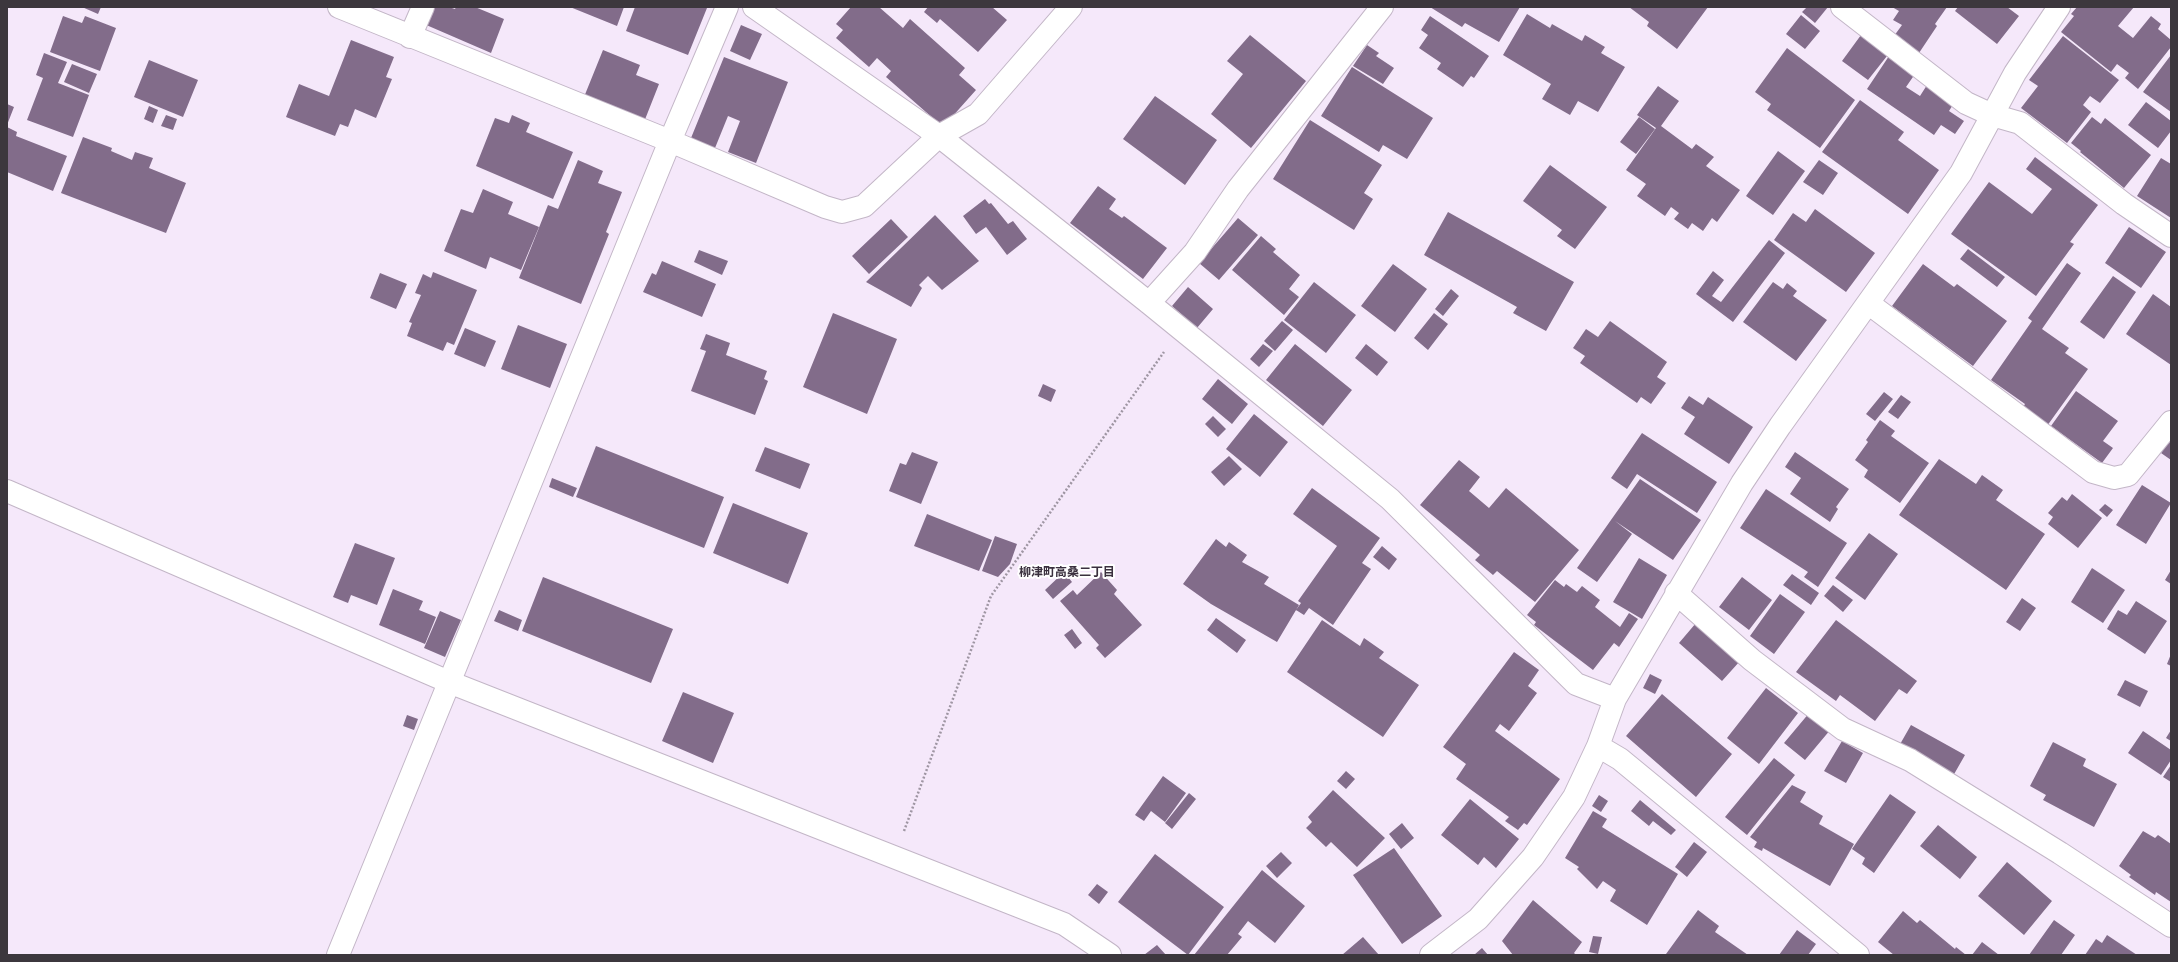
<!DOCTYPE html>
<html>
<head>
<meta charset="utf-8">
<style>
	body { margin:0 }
	#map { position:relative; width:2178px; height:962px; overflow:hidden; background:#f5e8fa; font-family:"IBM Plex Serif",serif }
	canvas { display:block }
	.frame { position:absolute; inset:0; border:8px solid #3c373d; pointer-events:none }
</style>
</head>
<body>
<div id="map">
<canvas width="2178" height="962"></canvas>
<div class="frame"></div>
</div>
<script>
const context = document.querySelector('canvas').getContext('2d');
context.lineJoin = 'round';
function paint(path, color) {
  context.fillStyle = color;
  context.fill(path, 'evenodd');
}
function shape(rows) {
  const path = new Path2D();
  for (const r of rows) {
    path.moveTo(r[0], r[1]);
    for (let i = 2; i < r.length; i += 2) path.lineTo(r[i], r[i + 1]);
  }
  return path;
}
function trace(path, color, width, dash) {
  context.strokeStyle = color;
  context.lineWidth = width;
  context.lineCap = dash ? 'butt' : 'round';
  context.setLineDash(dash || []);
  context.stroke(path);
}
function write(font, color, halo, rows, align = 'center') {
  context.font = font + ' "IBM Plex Serif","Noto Sans JP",serif';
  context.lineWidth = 4;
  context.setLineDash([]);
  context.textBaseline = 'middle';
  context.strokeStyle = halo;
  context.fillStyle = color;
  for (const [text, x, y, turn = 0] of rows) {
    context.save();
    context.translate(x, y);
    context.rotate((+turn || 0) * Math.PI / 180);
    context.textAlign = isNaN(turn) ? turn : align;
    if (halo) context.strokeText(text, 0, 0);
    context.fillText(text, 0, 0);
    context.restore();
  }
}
paint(shape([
	[82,7,101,7,98,14],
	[432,7,449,7,455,9,456,7,475,7,504,19,491,53,424,24],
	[570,7,624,7,617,26],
	[635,7,704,7,707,8,688,55,626,31],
	[851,7,879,7,903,28,910,19,965,68,959,75,976,90,943,127,886,77,891,71,877,58,869,67,836,38,843,30,836,24],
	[928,7,992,7,1007,20,978,52,940,19,937,23,924,12],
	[1430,7,1520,7,1499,42,1465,23,1462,27],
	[1629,7,1708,7,1677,49,1647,26,1649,22],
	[1807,7,1828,7,1815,23,1802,12],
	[1892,7,1947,7,1935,24,1937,26,1919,53,1894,36,1902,25,1893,20,1899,11],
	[1958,7,2007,7,2019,16,1997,44,1955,11],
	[2077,7,2134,7,2118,26,2133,38,2151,16,2161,24,2158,29,2171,40,2171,47,2138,89,2125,78,2129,73,2117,64,2111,72,2061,32,2074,16,2071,14],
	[1527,14,1550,28,1552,24,1582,41,1585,35,1605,47,1601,53,1625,67,1598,112,1578,101,1570,115,1542,99,1551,84,1503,55],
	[1801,15,1820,31,1805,49,1786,34],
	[63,16,82,23,85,16,116,28,100,71,50,52],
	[1430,16,1489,56,1474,78,1471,76,1463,87,1437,69,1441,63,1419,48,1428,35,1421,30],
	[741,25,762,34,750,60,730,51],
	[1250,35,1306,81,1251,148,1211,114,1243,74,1227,61],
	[1861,35,1887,56,1868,80,1842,61],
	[2063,36,2119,80,2100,103,2090,96,2083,105,2091,112,2067,143,2021,108,2038,86,2029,80],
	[351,40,394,57,386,77,392,79,376,118,355,109,348,127,340,124,335,136,286,117,299,84,329,96],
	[1367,45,1379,53,1376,56,1394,68,1383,84,1353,66],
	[1787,48,1855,100,1820,148,1767,110,1771,104,1755,92],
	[603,50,640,65,636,75,659,84,644,122,584,97],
	[44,53,67,62,58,83,89,95,73,137,27,120,43,78,36,75],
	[2171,55,2171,112,2143,92],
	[1889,56,1915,74,1906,87,1920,96,1927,85,1954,103,1949,111,1964,121,1955,134,1941,125,1934,135,1867,89],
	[724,57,788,82,756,163,728,152,740,121,728,116,715,148,691,138],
	[149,60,198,80,183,117,134,97],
	[72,64,97,74,89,93,64,82],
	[1352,67,1433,118,1407,159,1383,145,1379,152,1321,116],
	[1658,86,1679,101,1661,126,1692,149,1696,144,1714,157,1706,166,1740,190,1717,222,1712,218,1703,231,1692,223,1688,229,1674,219,1679,213,1671,207,1665,216,1637,196,1646,184,1626,170,1656,128,1637,115],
	[1155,96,1217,140,1185,185,1123,139],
	[1860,100,1904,132,1898,140,1939,170,1908,214,1822,152],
	[2146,102,2171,121,2171,131,2158,148,2128,125],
	[7,104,14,107,7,125],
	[149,106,158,110,153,123,144,119],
	[166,115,177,119,173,130,161,126],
	[512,115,530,123,526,132,573,152,553,199,476,166,495,118,509,123],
	[1639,117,1655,129,1636,154,1620,142],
	[2092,117,2101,124,2105,118,2151,155,2124,188,2080,152,2081,151,2071,143],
	[1310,120,1382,165,1364,193,1373,199,1354,230,1273,179],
	[7,127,17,132,16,136,67,156,53,191,7,172],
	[83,137,112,148,111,151,132,160,135,152,153,158,149,168,186,183,166,233,61,193],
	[1778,151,1805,171,1773,215,1746,196],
	[2035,157,2098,205,2070,242,2074,244,2036,296,1951,234,1989,182,2032,214,2052,189,2026,169],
	[2161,158,2171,164,2171,218,2137,196],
	[578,160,603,171,598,183,622,192,606,232,609,234,581,304,519,278,548,205,558,209],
	[1819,160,1838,173,1823,195,1803,182],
	[1550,165,1607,207,1575,249,1557,236,1562,230,1523,201],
	[1098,186,1116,199,1109,209,1122,218,1124,216,1167,248,1143,279,1070,223],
	[483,189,513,202,508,214,539,227,521,270,490,257,486,269,444,251,461,209,473,213],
	[985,199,989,204,991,203,1008,224,1013,221,1027,239,1007,255,986,227,976,234,963,216],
	[1815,209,1875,253,1846,292,1774,240,1793,213,1806,222],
	[1448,212,1574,282,1546,331,1513,313,1517,307,1424,255],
	[935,215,979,261,942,290,928,276,919,285,922,288,911,307,866,282],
	[1238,218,1258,235,1219,280,1199,263],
	[891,219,908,237,869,274,852,256],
	[2129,227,2166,252,2141,288,2105,263],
	[1261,236,1276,249,1273,252,1300,275,1289,289,1299,297,1284,315,1232,270],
	[1769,240,1785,253,1733,322,1696,294,1713,271,1724,280,1712,296,1721,302],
	[1968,249,2005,277,1997,287,1960,259],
	[699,250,728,261,722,275,694,262],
	[662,261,716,284,702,317,643,292,652,273,656,275],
	[2067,263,2081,273,2042,329,2069,348,2065,353,2088,369,2047,426,2022,409,2025,404,1991,380,2032,321,2028,318],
	[1393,264,1427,289,1395,332,1361,306],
	[1923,264,1954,287,1957,284,2007,321,1973,366,1892,306],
	[433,272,477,290,454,345,447,342,443,351,407,336,412,323,409,322,421,295,415,293,423,274,431,278],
	[380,273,407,284,396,309,370,298],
	[2113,276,2136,292,2104,339,2080,322],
	[1314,282,1356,315,1326,353,1284,320],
	[1773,282,1783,289,1787,283,1797,291,1793,296,1827,320,1796,361,1743,322],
	[1188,287,1213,309,1197,328,1172,306],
	[1451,289,1459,296,1443,316,1435,309],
	[2153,294,2171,307,2171,365,2126,334],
	[833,313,897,339,867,414,803,387],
	[1434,313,1448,324,1428,350,1414,338],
	[1282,321,1293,330,1275,351,1264,341],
	[1610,321,1667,362,1657,377,1666,383,1651,404,1641,397,1637,403,1580,363,1585,356,1573,348,1586,329,1598,337],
	[518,325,567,344,550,388,501,369],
	[465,328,496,341,485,367,454,354],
	[706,334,730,343,726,355,767,371,764,379,768,381,755,415,691,391,706,351,700,349],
	[1263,344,1273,351,1259,367,1250,359],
	[1295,344,1352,390,1323,426,1266,380],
	[1366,344,1388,362,1377,376,1355,358],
	[1218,379,1248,404,1232,424,1202,399],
	[1043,384,1056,390,1051,402,1038,396],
	[2076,391,2118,421,2103,441,2113,448,2102,463,2051,426],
	[1884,392,1893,399,1875,421,1866,414],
	[1901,395,1911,402,1898,419,1888,412],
	[1689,396,1703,405,1708,397,1753,427,1729,464,1684,434,1695,417,1681,408],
	[1254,414,1288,442,1260,477,1226,449],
	[1213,416,1226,429,1218,437,1205,424],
	[1880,420,1895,431,1891,436,1929,463,1900,503,1864,477,1868,470,1855,460,1868,442,1866,440],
	[1642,433,1717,482,1697,513,1637,474,1627,489,1611,478],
	[2171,438,2171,460,2161,453],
	[596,446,724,497,704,548,576,497],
	[765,447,810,464,800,489,755,471],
	[912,452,938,462,921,504,889,491,900,463,906,465],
	[1795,452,1849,489,1836,507,1838,509,1830,522,1790,494,1801,478,1785,467],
	[1229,456,1242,469,1224,486,1211,472],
	[1939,459,1976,484,1982,475,2003,490,1996,500,2045,534,2006,590,1899,515],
	[1459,460,1480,477,1469,491,1489,508,1506,488,1579,550,1535,602,1497,571,1493,575,1475,560,1480,555,1420,505],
	[552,478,577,488,573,497,549,487],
	[1640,479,1701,520,1673,560,1615,521,1632,534,1597,582,1577,568],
	[2142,485,2171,503,2146,544,2116,525],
	[1312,488,1380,538,1362,563,1371,569,1333,625,1309,608,1304,615,1296,610,1301,603,1298,601,1337,546,1293,514],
	[1766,489,1847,543,1818,587,1804,577,1808,572,1740,528],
	[2072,494,2102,518,2078,548,2048,524,2053,517,2048,513,2062,497,2067,501],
	[733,503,808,533,788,584,713,553],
	[2105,504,2113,510,2107,517,2099,510],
	[927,514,992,540,979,571,914,546],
	[1869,533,1898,554,1865,600,1835,578],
	[995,536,1017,544,1010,564,998,577,982,571],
	[1216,539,1226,547,1229,542,1247,555,1242,562,1269,577,1264,584,1299,605,1277,642,1211,604,1183,584],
	[355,543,395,558,377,605,351,595,348,603,333,597],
	[1382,546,1397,559,1389,570,1373,557],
	[1639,558,1667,575,1642,619,1613,602],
	[2092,568,2125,590,2103,623,2071,602],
	[2171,570,2171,584,2165,580],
	[1064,572,1072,582,1053,599,1045,590],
	[1101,572,1117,590,1114,594,1142,625,1105,658,1096,648,1099,645,1060,601,1073,590,1077,595],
	[1792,574,1819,593,1811,605,1783,585],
	[543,577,673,629,651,683,522,631],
	[1742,577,1772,600,1749,630,1719,607],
	[1555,580,1564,587,1566,584,1577,592,1582,586,1600,600,1595,607,1620,627,1629,613,1638,619,1619,647,1614,643,1593,670,1534,625,1536,622,1527,615],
	[1833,585,1853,600,1843,612,1824,596],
	[393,589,423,601,419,610,436,617,425,644,379,625],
	[1780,594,1805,612,1774,654,1750,636],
	[2022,598,2036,608,2020,631,2006,622],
	[2136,601,2167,621,2145,654,2107,629,2118,610,2127,615],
	[499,610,522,620,518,631,494,621],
	[440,611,461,620,445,657,424,648],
	[1216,618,1246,640,1237,653,1207,630],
	[1322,620,1360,646,1364,638,1384,652,1379,658,1419,685,1383,737,1287,672],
	[1836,620,1917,681,1907,694,1899,689,1875,721,1840,695,1836,701,1796,672],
	[1696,623,1740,661,1722,681,1679,643],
	[1072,629,1082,643,1075,649,1064,635],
	[1514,652,1539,670,1528,686,1537,693,1509,731,1500,724,1495,731,1560,779,1527,825,1524,823,1518,830,1505,821,1509,817,1456,779,1466,764,1443,747],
	[2171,654,2171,666,2167,664],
	[1650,674,1662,680,1655,694,1643,688],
	[2125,680,2148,691,2140,707,2117,695],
	[1766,688,1798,713,1759,764,1727,738],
	[683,692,734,713,713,763,662,741],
	[1662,694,1732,754,1696,797,1626,736],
	[1810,712,1831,729,1805,760,1784,743],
	[407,715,418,719,414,730,403,726],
	[1911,725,1965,755,1953,776,1899,746],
	[2171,730,2171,741,2166,738],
	[2143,731,2171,750,2171,760,2161,775,2128,753],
	[1842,741,1863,753,1846,783,1824,771],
	[2053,742,2086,759,2083,766,2117,784,2094,827,2043,800,2046,795,2030,786],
	[1774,758,1795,775,1747,835,1725,817],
	[2171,765,2171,782,2163,777],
	[1346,771,1355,779,1346,789,1337,781],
	[1163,776,1186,793,1165,822,1151,811,1144,821,1135,815],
	[1792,785,1806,792,1800,802,1823,816,1819,824,1854,844,1830,886,1763,848,1762,851,1754,847,1757,842,1750,837],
	[1333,790,1385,838,1357,867,1331,842,1326,847,1306,828,1312,822,1308,817],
	[1189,793,1196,799,1172,829,1165,823],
	[1890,794,1916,812,1874,873,1862,864,1865,858,1852,849],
	[1599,795,1608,801,1601,812,1592,806],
	[1470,799,1519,839,1496,868,1484,857,1478,865,1441,835],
	[1640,800,1658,815,1655,819,1658,815,1676,830,1671,835,1653,821,1649,826,1631,811],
	[1593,811,1607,819,1602,827,1678,874,1647,925,1610,901,1616,890,1603,881,1597,889,1577,869,1579,867,1565,858],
	[1402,823,1414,838,1401,849,1389,834],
	[1938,825,1977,857,1960,879,1920,846],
	[2143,831,2155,838,2158,835,2171,844,2171,902,2156,892,2155,895,2129,877,2131,875,2119,866],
	[1694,842,1707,852,1687,877,1675,867],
	[1394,848,1442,916,1402,944,1353,875],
	[1281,852,1292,863,1277,878,1266,866],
	[1155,854,1224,907,1188,955,1118,902],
	[2007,862,2052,901,2024,935,1978,896],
	[1262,870,1305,906,1275,943,1248,921,1238,934,1242,937,1227,955,1194,955],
	[1097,884,1108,892,1099,904,1088,895],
	[1533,900,1582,942,1574,953,1576,955,1513,955,1502,941],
	[1698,910,1719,926,1715,932,1748,955,1666,954],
	[1903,911,1917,923,1920,920,1955,949,1956,947,1966,955,1894,955,1878,942],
	[2054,920,2075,935,2061,955,2029,955],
	[1797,930,1816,944,1808,955,1779,955],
	[2107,935,2137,955,2085,955,2096,939,2102,943],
	[1593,936,1602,937,1598,954,1589,952],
	[1363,937,1379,955,1342,955],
	[1982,942,1999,955,1972,955],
	[1157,945,1166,955,1144,955],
	[1482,948,1488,955,1474,955]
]), '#826c8a');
const minor = shape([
	[339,7,670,141,825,207,842,212,864,206,939,136,978,114,1071,7],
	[754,7,939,136,1149,303,1390,499,1576,684,1615,699],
	[1842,7,1966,103,1992,115,2020,123,2124,204,2171,236],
	[410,37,423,7],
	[1149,303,1195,252,1238,189,1382,7],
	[1868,303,2093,472,2114,478,2128,475,2171,422],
	[7,491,449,682,1064,924,1110,955],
	[1676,593,1752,660,1843,729,1910,760,2060,853,2171,926],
	[1598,746,1620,759,1858,955],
	[338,955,670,141,727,7],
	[1431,955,1478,919,1533,857,1574,797,1598,746,1615,699,1742,483,1780,426,1961,173,2015,73,2059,7]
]);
trace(minor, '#c3b6c7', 24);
trace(shape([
	[904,831,991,596,1164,352]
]), '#9f96a3', 2.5, [2, 2]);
trace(minor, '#fff', 22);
write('bold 12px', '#3a303e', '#fff', [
	["柳津町高桑二丁目",1067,573]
]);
</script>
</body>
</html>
